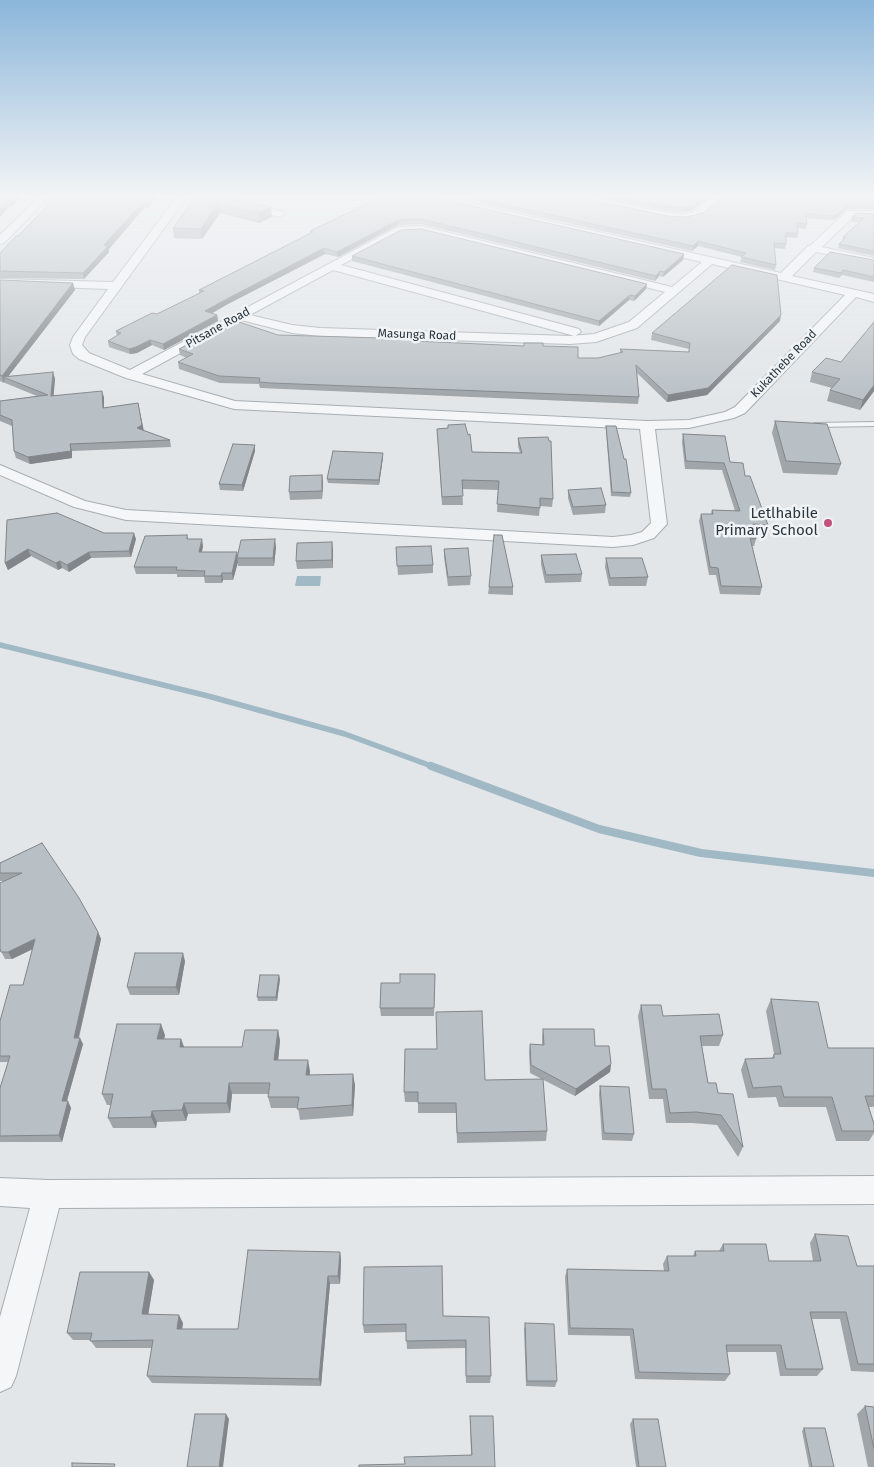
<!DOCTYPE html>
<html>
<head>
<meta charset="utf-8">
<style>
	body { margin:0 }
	canvas { display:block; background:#e2e6e9 }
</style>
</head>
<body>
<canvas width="874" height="1467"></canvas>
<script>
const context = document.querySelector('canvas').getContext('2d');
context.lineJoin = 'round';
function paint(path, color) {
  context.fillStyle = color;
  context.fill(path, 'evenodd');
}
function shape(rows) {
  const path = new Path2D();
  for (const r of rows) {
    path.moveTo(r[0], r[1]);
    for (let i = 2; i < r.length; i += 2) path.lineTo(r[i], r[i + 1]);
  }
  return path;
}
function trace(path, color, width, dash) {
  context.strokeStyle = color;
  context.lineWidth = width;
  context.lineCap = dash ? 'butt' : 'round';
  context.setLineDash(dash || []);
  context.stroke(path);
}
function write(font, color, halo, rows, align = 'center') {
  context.font = font + ' "Fira Sans",sans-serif';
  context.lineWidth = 5;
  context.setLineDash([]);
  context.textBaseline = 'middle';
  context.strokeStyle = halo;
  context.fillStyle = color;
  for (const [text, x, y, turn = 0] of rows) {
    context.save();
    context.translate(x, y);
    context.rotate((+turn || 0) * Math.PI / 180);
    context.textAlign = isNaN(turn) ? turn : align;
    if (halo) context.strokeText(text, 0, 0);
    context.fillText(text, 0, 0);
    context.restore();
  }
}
paint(shape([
	[297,576,321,576,320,586,295,586]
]), '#a0b9c5');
trace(shape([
	[0,645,208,696,345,734,434,767]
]), '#a0b9c5', 5.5);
trace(shape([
	[431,766,599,829,701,853,874,873]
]), '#a0b9c5', 8);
const service = shape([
	[874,422,874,426,815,427,811,425,815,423,874,422]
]);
const minor = shape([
	[42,194,52,194,4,243,0,244,0,235,42,194],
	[179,194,189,194,85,337,82,345,89,353,130,370,398,227,421,226,672,287,702,262,418,197,413,194,429,194,781,273,808,246,811,245,847,211,874,211,874,217,854,216,822,247,874,258,874,264,816,252,792,276,874,294,874,302,856,297,745,413,734,418,689,428,655,429,667,524,654,538,633,545,613,547,126,520,74,507,0,475,0,465,85,501,126,510,613,537,631,535,642,532,651,523,640,429,234,409,126,378,79,359,73,354,70,345,73,337,108,289,0,285,0,279,113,282,179,194],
	[421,232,532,258,665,292,629,322,594,334,570,336,320,328,292,325,250,315,333,270,571,335,575,336,581,332,579,329,341,265,401,233,421,232],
	[712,264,845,295,735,407,725,412,689,420,647,421,235,401,142,374,241,320,292,333,320,336,570,344,596,342,637,328,712,264],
	[558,194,575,194,668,213,685,214,693,212,716,194,727,194,701,216,685,220,668,219,563,197,558,194],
	[245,203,284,212,285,214,280,217,241,208,241,204,245,203],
	[874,1176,874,1204,59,1208,16,1376,11,1387,0,1392,0,1317,30,1208,0,1206,0,1178,48,1180,874,1176]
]);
trace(service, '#a7aeb3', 2);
trace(minor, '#a7aeb3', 2);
paint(service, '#f4f6f7');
paint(minor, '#f4f6f7');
paint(shape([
	[0,194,25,194,11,207,9,207],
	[48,194,159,194,148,208,144,208,109,249,109,252,84,279,0,278,0,253,18,236,52,201,49,199],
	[460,194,562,194,668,216,686,217,874,194,874,209,847,209,834,220,806,218,807,224,806,229,797,228,798,233,797,238,786,237,786,244,785,249,774,248,776,265,775,270,740,262,742,257,698,246,692,251,479,203,479,199],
	[583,194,713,194,692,210,685,212,668,211],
	[197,195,271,207,272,217,259,223,220,213,202,239,174,238,173,228],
	[379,198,684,254,683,260,663,277,659,276,655,281,421,224,398,225,338,257,325,254,226,305,211,314,217,315,218,321,164,350,152,345,137,353,130,354,109,347,108,341,117,336,116,331,157,314,199,293,199,290,310,233,310,231],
	[874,214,874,256,838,248,839,244,842,241,843,237,859,222,851,222,852,217],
	[352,256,647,284,646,289,634,301,629,300,599,326,352,261],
	[874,260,874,282,842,275,839,278,813,272,814,268],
	[0,280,75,290,8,376,53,372,55,379,53,396,104,397,104,408,138,403,143,430,170,440,171,447,72,451,72,458,30,464,16,458,14,451,12,426,0,421,0,401,37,396,5,383,5,381,4,383,0,381],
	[780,321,707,395,667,402,637,373,639,397,638,404,260,388,259,384,220,383,179,369,178,362,187,358,180,355,179,349,278,335,524,346,543,346,578,358,598,358,620,353,620,349,688,352,689,349,651,340,652,333],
	[874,322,874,391,860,410,827,401,830,390,832,388,810,382,812,372,841,362],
	[775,421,841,464,837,475,783,473,772,433],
	[448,425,472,452,520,453,518,446,518,438,553,499,552,507,540,506,539,516,497,512,498,490,462,489,463,505,442,505,437,429,448,428],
	[606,426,631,493,630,497,611,496,606,430],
	[683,434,730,462,745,476,768,525,766,532,754,532,756,539,754,546,752,546,762,587,760,595,720,594,716,575,709,575,699,521,701,514,711,514,712,510,735,511,722,470,685,469,682,442],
	[255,451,243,491,220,490,219,484],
	[383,457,379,485,328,483,327,479],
	[322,475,323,483,322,499,290,500,289,492],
	[568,490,606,505,605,513,573,515,568,498],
	[7,520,104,533,136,539,131,557,91,558,69,572,62,568,58,570,31,556,8,570,5,563],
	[187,535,188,539,203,546,202,552,238,555,276,547,274,566,238,566,238,562,233,580,223,580,222,583,205,583,204,577,177,577,177,574,136,574,134,567],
	[332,542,333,568,297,569,296,561],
	[396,547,433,565,433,573,398,575],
	[444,549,471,576,470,585,448,586,444,557],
	[541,555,582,574,581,582,545,583,541,564],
	[606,558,648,577,646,586,609,586,605,567],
	[489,587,513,587,513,595,488,594],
	[42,843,98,932,101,939,79,1038,83,1044,67,1101,71,1108,62,1142,0,1142,0,1088,8,1062,0,1062,0,1021,23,985,33,949,12,959,5,959,0,949,5,881,0,881,0,863],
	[185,961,179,995,130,995,127,987],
	[435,974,434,1016,381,1016,380,1008,400,983],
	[280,979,277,1001,258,1001,257,997],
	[771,999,828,1048,874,1048,874,1106,873,1107,869,1107,874,1124,874,1133,869,1141,836,1141,826,1107,779,1107,776,1097,748,1098,741,1070,745,1059,772,1058,774,1054,766,1011],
	[641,1005,663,1016,723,1035,719,1046,702,1046,708,1083,718,1093,743,1147,738,1157,717,1125,692,1123,666,1123,663,1099,649,1099,638,1016],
	[543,1029,595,1046,611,1064,610,1072,575,1096,530,1073,529,1052,530,1044,542,1045,542,1037],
	[278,1030,280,1041,278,1060,310,1071,310,1075,355,1085,353,1116,300,1120,298,1108,271,1108,268,1097,269,1094,232,1094,230,1113,188,1114,186,1121,157,1122,156,1128,113,1128,108,1118,111,1105,107,1105,102,1094,165,1035,164,1039,181,1039,184,1047,242,1047],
	[485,1080,547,1131,546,1141,457,1143,456,1113,418,1113,418,1102,405,1102,404,1092],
	[600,1086,634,1134,632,1141,602,1140,599,1094],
	[815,1234,857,1266,874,1266,874,1372,851,1371,840,1319,812,1319,823,1369,817,1376,780,1376,776,1352,727,1352,730,1374,725,1381,635,1379,630,1336,568,1335,565,1277,567,1269,664,1271,663,1264,667,1256,693,1256,695,1251,719,1251,723,1244,769,1261,813,1261,810,1243],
	[340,1252,341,1260,340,1284,330,1284,321,1386,152,1383,147,1376,152,1348,96,1348,90,1340,73,1340,67,1333,149,1272,154,1280,148,1314,183,1323,182,1329,238,1329],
	[443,1316,489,1317,491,1376,490,1383,466,1383,465,1348,407,1349,406,1332,364,1333,363,1325],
	[525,1323,557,1381,555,1387,526,1386,524,1329],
	[865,1406,874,1407,874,1467,868,1467,857,1414],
	[470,1416,495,1467,405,1464,471,1455,470,1423],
	[633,1419,666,1467,636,1467,630,1424],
	[804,1428,834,1467,809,1467,802,1431]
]), '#9fa5a9');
paint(shape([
	[17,194,25,194,11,207,9,202],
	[153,194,159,194,148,208,147,202],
	[709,194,713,194,692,210,685,212,686,208],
	[7,201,9,207,0,217,0,209],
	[143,202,144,208,109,249,109,252,84,279,83,273,104,245],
	[218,203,220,213,202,239,201,229],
	[848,205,847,209,834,220,835,216],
	[271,207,272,217,259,223,258,213],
	[398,220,398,225,338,257,337,252],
	[698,241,698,246,692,251,693,246],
	[324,248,325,254,226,305,205,317,205,311,225,300],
	[684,254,683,260,663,277,664,272],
	[660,271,659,276,655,281,656,276],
	[73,283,75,290,7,378,3,377,5,381,4,383,2,376],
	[647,284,646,289,634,301,635,296],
	[630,295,629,300,599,326,599,321],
	[217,315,218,321,164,350,163,344],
	[781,315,780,321,707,395,667,402,668,395],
	[150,340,152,345,137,353,130,354,129,349],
	[53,372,55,379,53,403,51,396],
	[874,385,874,391,860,410,863,400],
	[102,391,104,397,104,415,103,408],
	[138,403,144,431,137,428],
	[70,444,72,451,72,458,30,464,28,457],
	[255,445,255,451,243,491,242,485],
	[383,453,383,457,379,485,379,480],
	[322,475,323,483,322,499],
	[134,533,136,539,131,557,129,551],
	[202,539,203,546,200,559,199,552],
	[275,539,276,547,274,566,273,558],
	[332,542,333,550,333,568,332,560],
	[28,549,31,556,8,570,5,563],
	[89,552,91,558,69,572,67,565],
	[237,552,238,558,237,558,238,562,233,580,232,573],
	[60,561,62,568,58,570,56,563],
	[222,573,223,580,222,583,221,576],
	[98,932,101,939,77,1044,74,1038],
	[35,939,39,946,12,959,8,952],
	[183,953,185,961,179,995,176,987],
	[279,975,280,979,277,1001,276,997],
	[161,1024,165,1035,162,1051,157,1039],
	[278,1030,280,1041,277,1071,274,1060],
	[80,1038,83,1044,65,1107,62,1101],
	[181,1039,185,1050,180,1047],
	[308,1060,310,1071,308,1086,306,1075],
	[611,1064,610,1072,575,1096,576,1089],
	[353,1074,355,1085,353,1116,352,1105],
	[229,1083,232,1094,230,1113,227,1103],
	[68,1101,71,1108,62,1142,59,1135],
	[184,1103,188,1114,186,1121,182,1110],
	[152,1111,157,1122,156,1128,151,1117],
	[340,1252,341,1260,340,1284,338,1276],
	[149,1272,154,1280,147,1322,142,1314],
	[328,1276,330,1284,321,1386,319,1379],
	[179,1315,183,1323,181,1337,177,1329],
	[226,1414,229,1419,223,1467,219,1467]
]), '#82868a');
const building = shape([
	[0,194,17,194,9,202,7,201,0,209,0,194],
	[48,194,153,194,147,202,143,202,104,245,108,246,83,273,0,271,0,253,16,236,18,236,54,199,48,194],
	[477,194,562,194,668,216,686,217,703,213,726,194,874,194,874,205,848,205,835,216,806,214,807,224,797,223,798,233,786,233,786,244,774,243,776,265,741,257,746,253,698,241,693,246,479,199,480,194,477,194],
	[605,194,709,194,693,206,686,208,669,207,605,194],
	[197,195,216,195,271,207,258,213,218,203,201,229,173,228,197,195],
	[379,198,446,200,684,254,664,272,660,271,656,276,421,219,398,220,337,252,324,248,225,300,205,311,217,315,163,344,150,340,136,347,129,349,108,341,121,333,116,331,152,313,157,314,204,291,199,290,313,232,310,231,379,198],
	[856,213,874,214,874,251,839,244,846,237,843,237,864,218,852,217,856,213],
	[421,229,647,284,635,296,630,295,599,321,352,256,401,230,421,229],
	[830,252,874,260,874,277,843,270,841,273,814,268,830,252],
	[732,265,777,275,781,315,708,388,668,395,636,365,639,397,271,383,259,382,260,378,219,376,178,362,193,354,179,349,233,320,278,335,415,339,414,341,524,346,524,343,543,343,543,346,578,347,578,358,598,358,623,352,620,349,689,352,690,343,652,333,732,265],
	[0,280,73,283,2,376,0,375,0,280],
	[874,322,874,385,863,400,830,390,840,379,812,372,826,358,841,362,874,322],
	[53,372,51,396,102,391,103,408,138,403,142,425,137,428,170,440,70,444,71,451,28,457,14,451,12,420,0,415,0,401,48,395,3,377,53,372],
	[775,421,827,424,841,464,786,461,775,421],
	[465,424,468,435,470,434,472,452,522,453,518,438,548,437,549,441,551,441,553,499,540,498,540,508,497,504,499,481,462,480,463,496,442,497,437,429,448,428,448,425,465,424],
	[606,426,616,426,624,459,626,459,631,493,612,492,606,426],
	[683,434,725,436,730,462,743,463,745,476,750,476,768,525,753,524,756,539,750,538,762,587,721,586,718,568,710,567,701,514,713,514,712,510,740,511,724,463,686,461,683,434],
	[233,444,255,445,242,485,219,484,233,444],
	[333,451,383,453,379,480,327,479,333,451],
	[322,475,322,491,289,492,290,476,322,475],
	[601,488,606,505,573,507,568,490,601,488],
	[57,513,104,533,134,533,129,551,89,552,67,565,60,561,56,563,28,549,5,563,7,520,57,513],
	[187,535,187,539,202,539,199,552,237,552,232,573,222,573,221,576,204,576,205,571,176,570,177,567,134,567,145,536,187,535],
	[494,535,502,535,513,587,489,587,494,535],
	[275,539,273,558,237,558,241,540,275,539],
	[332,542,332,560,296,561,297,543,332,542],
	[431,546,433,565,397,566,396,547,431,546],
	[468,548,471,576,448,577,444,549,468,548],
	[576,554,582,574,546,575,541,555,576,554],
	[606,558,642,558,648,577,610,578,606,558],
	[42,843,79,898,98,932,74,1038,80,1038,62,1101,68,1101,59,1135,0,1136,0,1088,10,1056,0,1056,0,1021,10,985,23,985,35,939,8,952,1,952,0,949,0,883,22,873,0,873,0,863,42,843],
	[135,953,183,953,176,987,127,987,135,953],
	[400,974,435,974,434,1008,380,1008,381,983,400,983,400,974],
	[260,975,279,975,276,997,257,997,260,975],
	[771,999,818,1002,828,1048,874,1048,874,1096,865,1096,874,1124,874,1131,842,1131,832,1097,784,1097,781,1086,753,1088,745,1059,774,1058,774,1054,781,1054,771,999],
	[641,1005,661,1005,663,1016,719,1014,723,1035,700,1036,708,1083,716,1083,718,1093,733,1094,743,1147,721,1115,696,1112,670,1113,666,1089,652,1089,641,1005],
	[482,1011,485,1080,543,1079,547,1131,457,1133,456,1103,418,1103,418,1092,404,1092,405,1049,437,1049,436,1012,482,1011],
	[117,1024,161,1024,157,1039,181,1039,180,1047,242,1047,245,1030,278,1030,274,1060,308,1060,306,1075,353,1074,352,1105,297,1109,299,1097,268,1097,270,1083,229,1083,227,1103,184,1103,182,1110,152,1111,151,1117,108,1118,113,1094,102,1094,117,1024],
	[543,1029,594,1029,595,1046,609,1046,611,1064,576,1089,531,1065,530,1044,544,1045,543,1029],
	[600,1086,629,1087,634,1134,604,1133,600,1086],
	[815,1234,848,1236,857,1266,874,1266,874,1364,858,1364,846,1312,810,1312,823,1369,786,1369,781,1345,726,1345,730,1374,639,1372,633,1329,570,1328,567,1269,669,1271,667,1256,696,1256,695,1251,724,1251,723,1244,766,1244,769,1261,821,1261,815,1234],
	[248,1250,340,1252,338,1276,328,1276,319,1379,147,1376,153,1340,90,1341,92,1333,67,1333,80,1272,149,1272,142,1314,179,1315,177,1329,238,1329,248,1250],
	[442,1266,443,1316,489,1317,491,1376,466,1376,466,1340,406,1341,406,1324,363,1325,364,1267,442,1266],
	[525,1323,554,1324,557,1381,527,1381,525,1323],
	[865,1406,874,1407,874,1449,865,1406],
	[195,1414,226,1414,219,1467,187,1467,195,1414],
	[470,1416,493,1416,495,1467,359,1467,359,1465,405,1464,404,1457,472,1455,470,1416],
	[633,1419,658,1419,666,1467,639,1467,633,1419],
	[804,1428,825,1428,834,1467,812,1467,804,1428],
	[72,1463,115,1464,114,1467,72,1467,72,1463]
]);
paint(building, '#b9c0c5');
trace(building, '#82868a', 1);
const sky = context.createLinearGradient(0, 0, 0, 399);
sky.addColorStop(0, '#8bb6da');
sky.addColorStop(0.49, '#f2f4f5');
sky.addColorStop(1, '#f2f4f500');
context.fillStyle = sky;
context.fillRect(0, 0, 874, 399);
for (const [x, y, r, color] of [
	[828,523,5,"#c25278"]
]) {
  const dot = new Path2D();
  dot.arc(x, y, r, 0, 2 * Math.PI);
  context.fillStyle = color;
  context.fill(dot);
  trace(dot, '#f1f4f6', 2);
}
write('12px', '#2b363f', '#f1f4f6', [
	["Pitsane Road",218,328,-29],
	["Masunga Road",417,335,2],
	["Kukathebe Road",784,364,-46]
]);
write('15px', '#2b363f', '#f1f4f6', [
	["Letlhabile",818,514],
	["Primary School",818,531]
], 'right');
</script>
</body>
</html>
